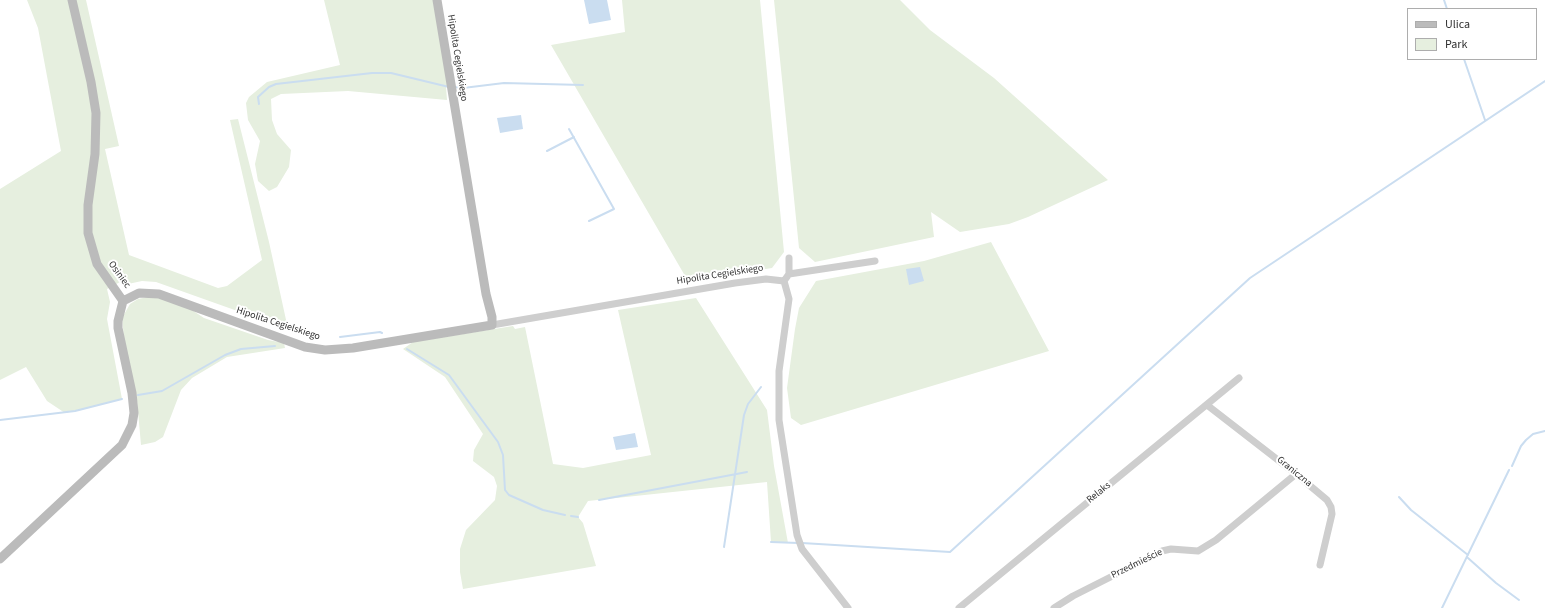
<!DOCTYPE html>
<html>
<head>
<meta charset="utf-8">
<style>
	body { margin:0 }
	#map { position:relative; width:1545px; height:608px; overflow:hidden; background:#fff; font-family:"Source Sans 3",sans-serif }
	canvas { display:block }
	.legend { position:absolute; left:1407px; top:8px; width:130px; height:52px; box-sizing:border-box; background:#fff; border:1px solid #adadad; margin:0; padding:5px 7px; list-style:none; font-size:12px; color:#313131 }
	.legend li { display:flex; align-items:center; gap:8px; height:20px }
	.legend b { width:20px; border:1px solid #adadad }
</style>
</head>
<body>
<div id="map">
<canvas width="1545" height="608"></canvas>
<ul class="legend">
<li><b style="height:5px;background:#bbb"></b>Ulica</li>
<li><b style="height:11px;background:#e6efdf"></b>Park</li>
</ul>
</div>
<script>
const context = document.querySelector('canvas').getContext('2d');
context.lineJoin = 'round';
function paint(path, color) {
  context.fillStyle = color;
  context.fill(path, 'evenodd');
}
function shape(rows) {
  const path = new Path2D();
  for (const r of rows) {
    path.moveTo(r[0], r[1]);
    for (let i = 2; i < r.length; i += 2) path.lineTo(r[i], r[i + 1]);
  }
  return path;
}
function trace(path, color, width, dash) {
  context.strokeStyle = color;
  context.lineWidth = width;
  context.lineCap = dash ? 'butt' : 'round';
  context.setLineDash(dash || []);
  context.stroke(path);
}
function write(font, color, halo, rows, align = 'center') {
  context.font = font + ' "Source Sans 3",sans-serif';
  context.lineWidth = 4;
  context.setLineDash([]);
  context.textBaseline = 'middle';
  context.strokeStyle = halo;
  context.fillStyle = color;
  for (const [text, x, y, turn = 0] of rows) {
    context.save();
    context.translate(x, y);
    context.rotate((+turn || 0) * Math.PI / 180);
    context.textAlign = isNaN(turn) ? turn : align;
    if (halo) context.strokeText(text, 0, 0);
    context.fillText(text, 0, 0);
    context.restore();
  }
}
paint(shape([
	[27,0,86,0,119,146,105,149,129,255,218,288,227,286,262,260,230,120,238,119,269,242,288,329,156,282,142,281,128,284,120,282,107,289,110,302,107,319,122,399,65,413,47,401,26,367,0,380,0,189,61,151,38,28],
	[324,0,433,0,449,87,446,87,447,100,348,91,281,94,271,99,272,120,277,134,291,150,289,167,277,187,269,191,258,181,255,164,260,141,248,120,246,103,249,97,267,82,340,65],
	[622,0,760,0,784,252,772,268,688,281,551,45,625,32],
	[774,0,900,0,930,30,994,78,1108,180,1028,217,1009,224,960,232,931,212,934,237,815,262,799,248],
	[991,242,1049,351,801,425,791,418,787,388,795,329,799,308,816,281,924,261],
	[148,297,157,297,189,308,204,318,268,340,284,343,285,348,227,357,192,378,181,390,163,437,155,442,141,445,137,400,124,338,122,318,130,304,138,299],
	[696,298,767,410,774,466,788,543,771,542,767,482,588,501,578,517,583,523,596,566,463,589,460,572,460,549,466,530,495,500,497,486,494,477,473,461,474,450,483,434,445,377,403,349,413,342,513,326,515,329,525,327,553,464,583,468,651,455,618,310]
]), '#e6efdf');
paint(shape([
	[584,0,607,0,611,20,589,24],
	[521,115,523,129,500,133,497,118],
	[920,267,924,281,909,285,906,269],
	[635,433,638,447,616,450,613,437]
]), '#caddf0');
trace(shape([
	[1444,0,1447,9],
	[1464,59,1485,120],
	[454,87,463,88,504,83,583,85],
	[259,104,258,97,269,87,276,84,372,73,391,73,449,87],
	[569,129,614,209,589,221],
	[547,151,574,137],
	[340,337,380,332,382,333],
	[407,349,449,375,498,442,503,455,505,490,509,495,543,510,565,515],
	[138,395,162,391,225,355,241,349,275,346],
	[0,420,75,411,122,399],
	[1512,466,1521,446,1526,440,1533,434,1545,431],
	[1399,497,1411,510,1468,555],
	[599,500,747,472],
	[571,516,578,517],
	[771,542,798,543],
	[802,543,950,552,1250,278,1545,81],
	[724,547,744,415,748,404,761,387],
	[1468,558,1496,583,1519,600],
	[1442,608,1509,470]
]), '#caddf0', 2);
trace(shape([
	[789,258,789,274],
	[784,281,789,274,875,261],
	[492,325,735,283,766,279,784,281,789,299,779,371,779,420,797,535,802,549,848,608],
	[1207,405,1296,474,1327,500,1331,507,1332,514,1320,565],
	[959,608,1239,378],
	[1054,608,1073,596,1162,551,1171,549,1198,551,1216,540,1296,474]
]), '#cecece', 7);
trace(shape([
	[123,301,139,293,159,294,305,347,325,350,353,348,492,325,492,317,486,294,437,0],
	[0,559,122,445,132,425,134,413,132,393,118,328,118,321,123,301,97,264,88,233,88,205,95,154,96,113,91,82,72,0]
]), '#bbb', 9);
write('10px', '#313131', '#fff', [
	["Hipolita Cegielskiego",457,58,81],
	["Osiniec",119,275,54],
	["Hipolita Cegielskiego",720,275,-9],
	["Hipolita Cegielskiego",278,324,18],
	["Graniczna",1294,472,39],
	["Relaks",1099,493,-39],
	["Przedmieście",1137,564,-26]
]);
</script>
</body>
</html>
